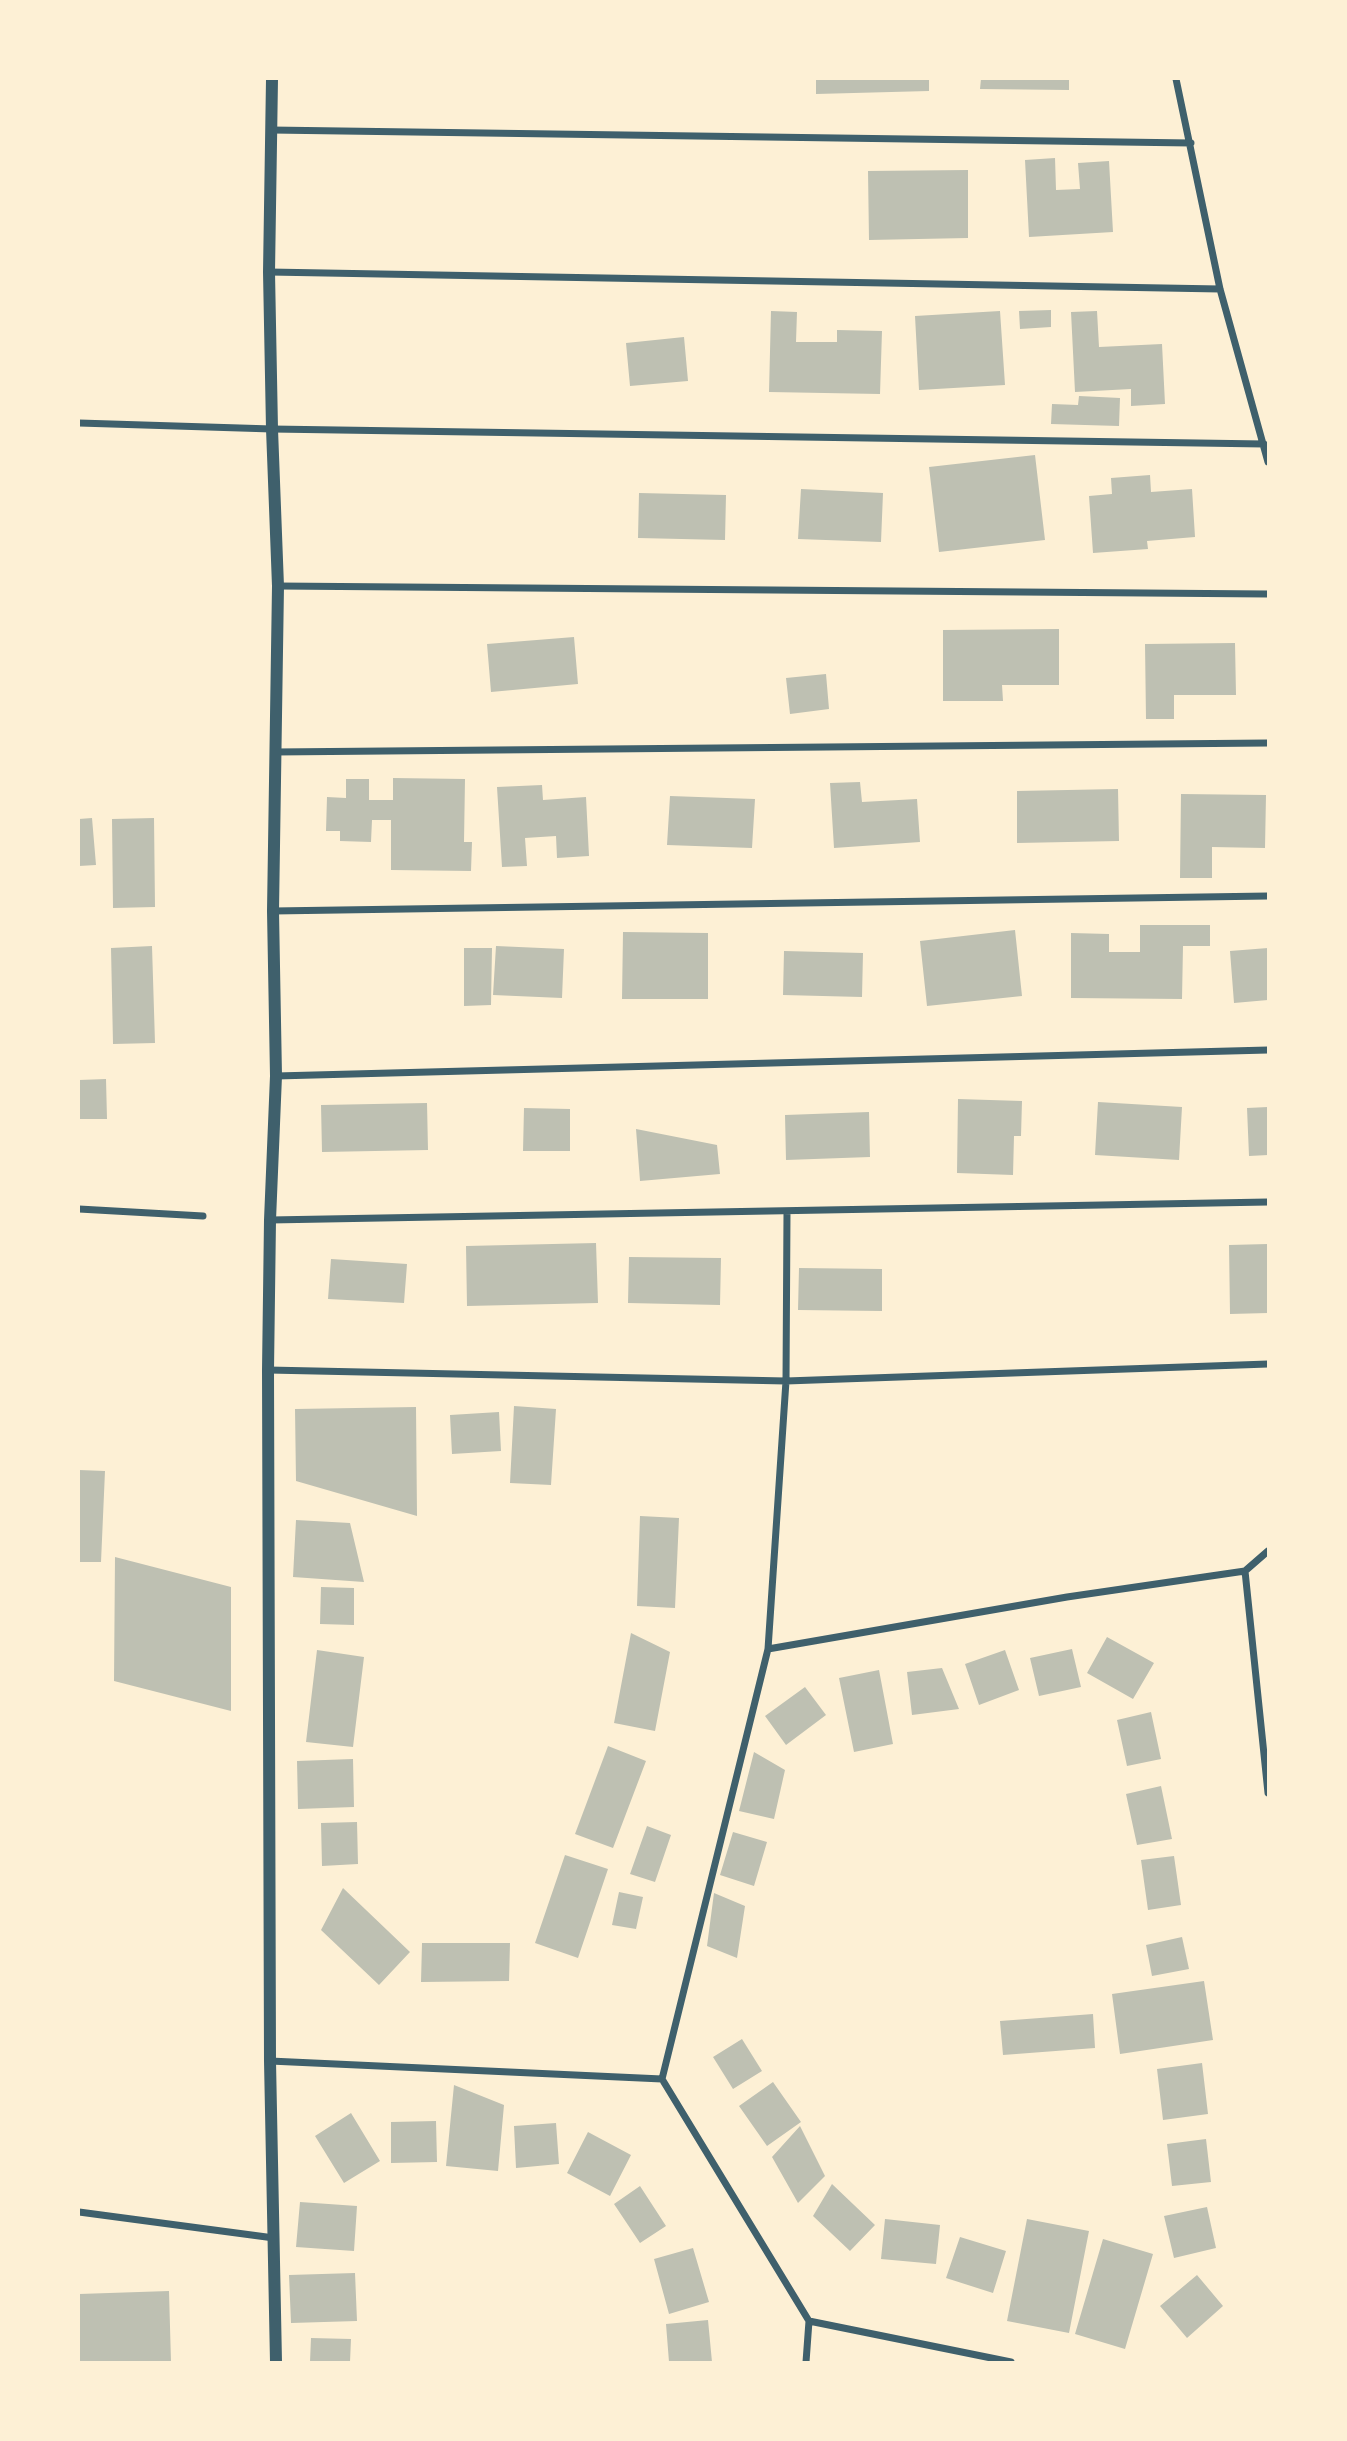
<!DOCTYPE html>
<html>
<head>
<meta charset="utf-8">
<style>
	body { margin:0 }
	#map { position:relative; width:1347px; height:2441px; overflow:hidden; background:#fdf0d5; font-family:Overpass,sans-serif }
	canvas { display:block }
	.frame { position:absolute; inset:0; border:80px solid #fdf0d5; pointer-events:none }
</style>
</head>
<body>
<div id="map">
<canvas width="1347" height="2441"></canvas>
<div class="frame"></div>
</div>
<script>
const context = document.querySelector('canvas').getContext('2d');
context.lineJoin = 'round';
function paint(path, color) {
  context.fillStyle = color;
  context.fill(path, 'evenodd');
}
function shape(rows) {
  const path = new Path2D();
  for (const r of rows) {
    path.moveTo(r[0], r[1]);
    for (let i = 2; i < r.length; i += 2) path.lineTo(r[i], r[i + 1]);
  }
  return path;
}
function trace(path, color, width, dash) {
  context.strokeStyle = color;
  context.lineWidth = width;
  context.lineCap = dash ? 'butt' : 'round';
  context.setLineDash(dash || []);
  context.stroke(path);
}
paint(shape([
	[816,79,929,79,929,91,816,94],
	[981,79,1069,79,1069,90,980,89],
	[1055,158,1056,190,1080,189,1078,163,1109,161,1113,232,1029,237,1025,160],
	[968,170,968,238,869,240,868,171],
	[1051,310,1051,327,1020,329,1019,311],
	[771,311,797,312,796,342,837,342,837,330,882,331,880,394,769,392],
	[1000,311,1005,385,919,390,915,316],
	[1097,311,1099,347,1162,344,1165,404,1131,406,1131,389,1075,392,1071,312],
	[684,337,688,381,630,386,626,343],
	[1079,396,1120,398,1119,426,1051,424,1052,404,1078,405],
	[1035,455,1045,540,939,552,929,467],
	[1150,475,1151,492,1192,489,1195,537,1147,541,1148,549,1093,553,1089,496,1112,494,1111,478],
	[801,489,883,493,881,542,798,539],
	[639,493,726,495,725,540,638,538],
	[1059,629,1059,685,1002,685,1003,701,943,701,943,630],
	[574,637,578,684,491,692,487,644],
	[1235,643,1236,695,1174,695,1174,719,1146,719,1145,644],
	[826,674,829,709,790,714,786,678],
	[393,778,465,779,464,842,472,842,471,871,391,870,391,820,372,820,371,842,340,841,340,831,326,831,327,797,346,798,346,779,369,779,369,800,393,800],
	[860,782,862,802,917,799,920,842,834,848,830,783],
	[542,785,543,800,586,797,589,856,557,858,556,836,525,838,527,866,502,867,497,787],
	[1118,789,1119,841,1017,843,1017,791],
	[1181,794,1266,795,1265,848,1212,847,1212,878,1180,878],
	[670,796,755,799,752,848,667,845],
	[92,818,96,865,79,866,79,819],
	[154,818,155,907,113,908,112,819],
	[1140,925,1210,925,1210,946,1183,946,1182,999,1071,998,1071,933,1109,934,1109,952,1140,952],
	[1015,930,1022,996,927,1006,920,941],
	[623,932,708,933,708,999,622,999],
	[152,946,155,1043,113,1044,111,948],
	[496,946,564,949,562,998,493,995],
	[464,948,492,948,491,1005,464,1006],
	[1268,948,1268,1000,1234,1003,1230,951],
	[784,951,863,953,862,997,783,995],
	[106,1079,107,1119,79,1119,79,1080],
	[958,1099,1022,1101,1021,1136,1014,1136,1013,1175,957,1173],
	[1098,1102,1182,1107,1179,1160,1095,1155],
	[427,1103,428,1150,322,1152,321,1105],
	[1268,1107,1268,1155,1249,1156,1247,1108],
	[524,1108,570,1109,570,1151,523,1151],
	[869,1112,870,1157,786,1160,785,1115],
	[636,1129,717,1145,720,1174,640,1181],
	[596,1243,598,1303,467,1306,466,1246],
	[1268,1244,1268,1313,1230,1314,1229,1245],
	[629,1257,721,1258,720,1305,628,1303],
	[331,1259,407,1264,404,1303,328,1299],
	[799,1268,882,1269,882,1311,798,1310],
	[514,1406,556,1409,551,1485,510,1483],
	[416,1407,417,1516,296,1481,295,1409],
	[499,1412,501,1451,452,1454,450,1415],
	[79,1470,105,1471,101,1562,79,1562],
	[640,1516,679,1518,675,1608,637,1606],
	[296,1520,350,1523,364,1582,293,1577],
	[115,1557,231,1587,231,1711,114,1681],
	[321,1587,354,1588,354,1625,320,1624],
	[631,1633,670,1652,655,1731,614,1723],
	[1107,1637,1154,1663,1133,1699,1087,1673],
	[1072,1649,1081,1687,1039,1696,1030,1658],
	[317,1650,364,1657,353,1747,306,1742],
	[1005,1650,1019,1690,979,1705,965,1664],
	[942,1668,959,1709,912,1715,907,1672],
	[879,1670,893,1744,854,1752,839,1678],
	[805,1687,826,1715,786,1745,765,1716],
	[1151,1712,1161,1759,1127,1766,1117,1720],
	[608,1746,646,1761,613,1848,575,1834],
	[754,1752,785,1770,774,1819,739,1811],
	[353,1759,354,1807,298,1809,297,1761],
	[1161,1786,1172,1839,1137,1845,1126,1794],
	[357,1822,358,1864,322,1866,321,1823],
	[647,1826,671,1835,655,1882,630,1874],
	[733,1832,767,1842,754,1886,720,1875],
	[565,1855,608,1869,578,1958,535,1943],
	[1174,1856,1181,1905,1148,1910,1141,1860],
	[343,1888,410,1952,379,1985,321,1930],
	[619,1892,643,1897,636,1929,612,1925],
	[714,1893,745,1906,737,1958,707,1946],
	[1182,1937,1189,1969,1152,1976,1146,1945],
	[422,1943,510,1943,509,1981,421,1982],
	[1204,1981,1213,2040,1120,2054,1112,1994],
	[1093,2014,1095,2048,1003,2055,1000,2021],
	[742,2039,762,2071,733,2089,713,2057],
	[1202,2063,1208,2114,1163,2120,1157,2069],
	[773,2082,801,2122,767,2146,739,2106],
	[454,2085,504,2105,498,2171,446,2166],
	[351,2113,380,2161,344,2183,315,2136],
	[436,2121,437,2162,391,2163,391,2122],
	[556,2123,559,2164,516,2168,514,2126],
	[800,2126,825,2176,798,2203,772,2157],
	[588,2132,631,2155,610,2196,567,2173],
	[1206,2139,1211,2182,1172,2186,1167,2144],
	[832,2184,875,2225,850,2251,813,2216],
	[640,2186,666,2226,640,2243,614,2204],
	[300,2202,357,2206,354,2251,296,2247],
	[1207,2207,1216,2248,1174,2258,1164,2216],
	[885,2219,940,2225,936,2264,881,2259],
	[1027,2219,1089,2231,1069,2333,1007,2321],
	[960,2237,1006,2251,993,2293,946,2278],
	[1103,2239,1153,2254,1125,2349,1075,2334],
	[693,2248,709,2302,669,2314,654,2259],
	[355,2273,357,2321,291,2323,289,2275],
	[1197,2275,1223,2306,1187,2338,1160,2306],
	[169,2291,171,2362,79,2362,79,2294],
	[708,2320,712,2362,669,2362,666,2324],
	[311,2338,351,2339,350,2362,310,2362]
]), '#bec0b2');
trace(shape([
	[1176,79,1220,289,1268,462],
	[271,130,1191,143],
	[269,272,1220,289],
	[79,423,272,429,1264,444],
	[278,586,1268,594],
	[275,752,1268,743],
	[273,911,1268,896],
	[276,1076,1268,1050],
	[79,1209,203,1216],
	[270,1220,1268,1202],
	[268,1370,786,1381,1268,1364],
	[1268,1551,1245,1571,1268,1793],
	[768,1649,1067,1597,1245,1571],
	[270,2061,662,2079,809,2321,1011,2362],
	[662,2079,768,1649,786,1381,787,1212],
	[79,2212,274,2238],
	[806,2362,809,2321]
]), '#3f606c', 7);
trace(shape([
	[272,79,269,272,272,429,278,586,273,911,276,1076,270,1220,268,1370,270,2061,276,2362]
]), '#3f606c', 12);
</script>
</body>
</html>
